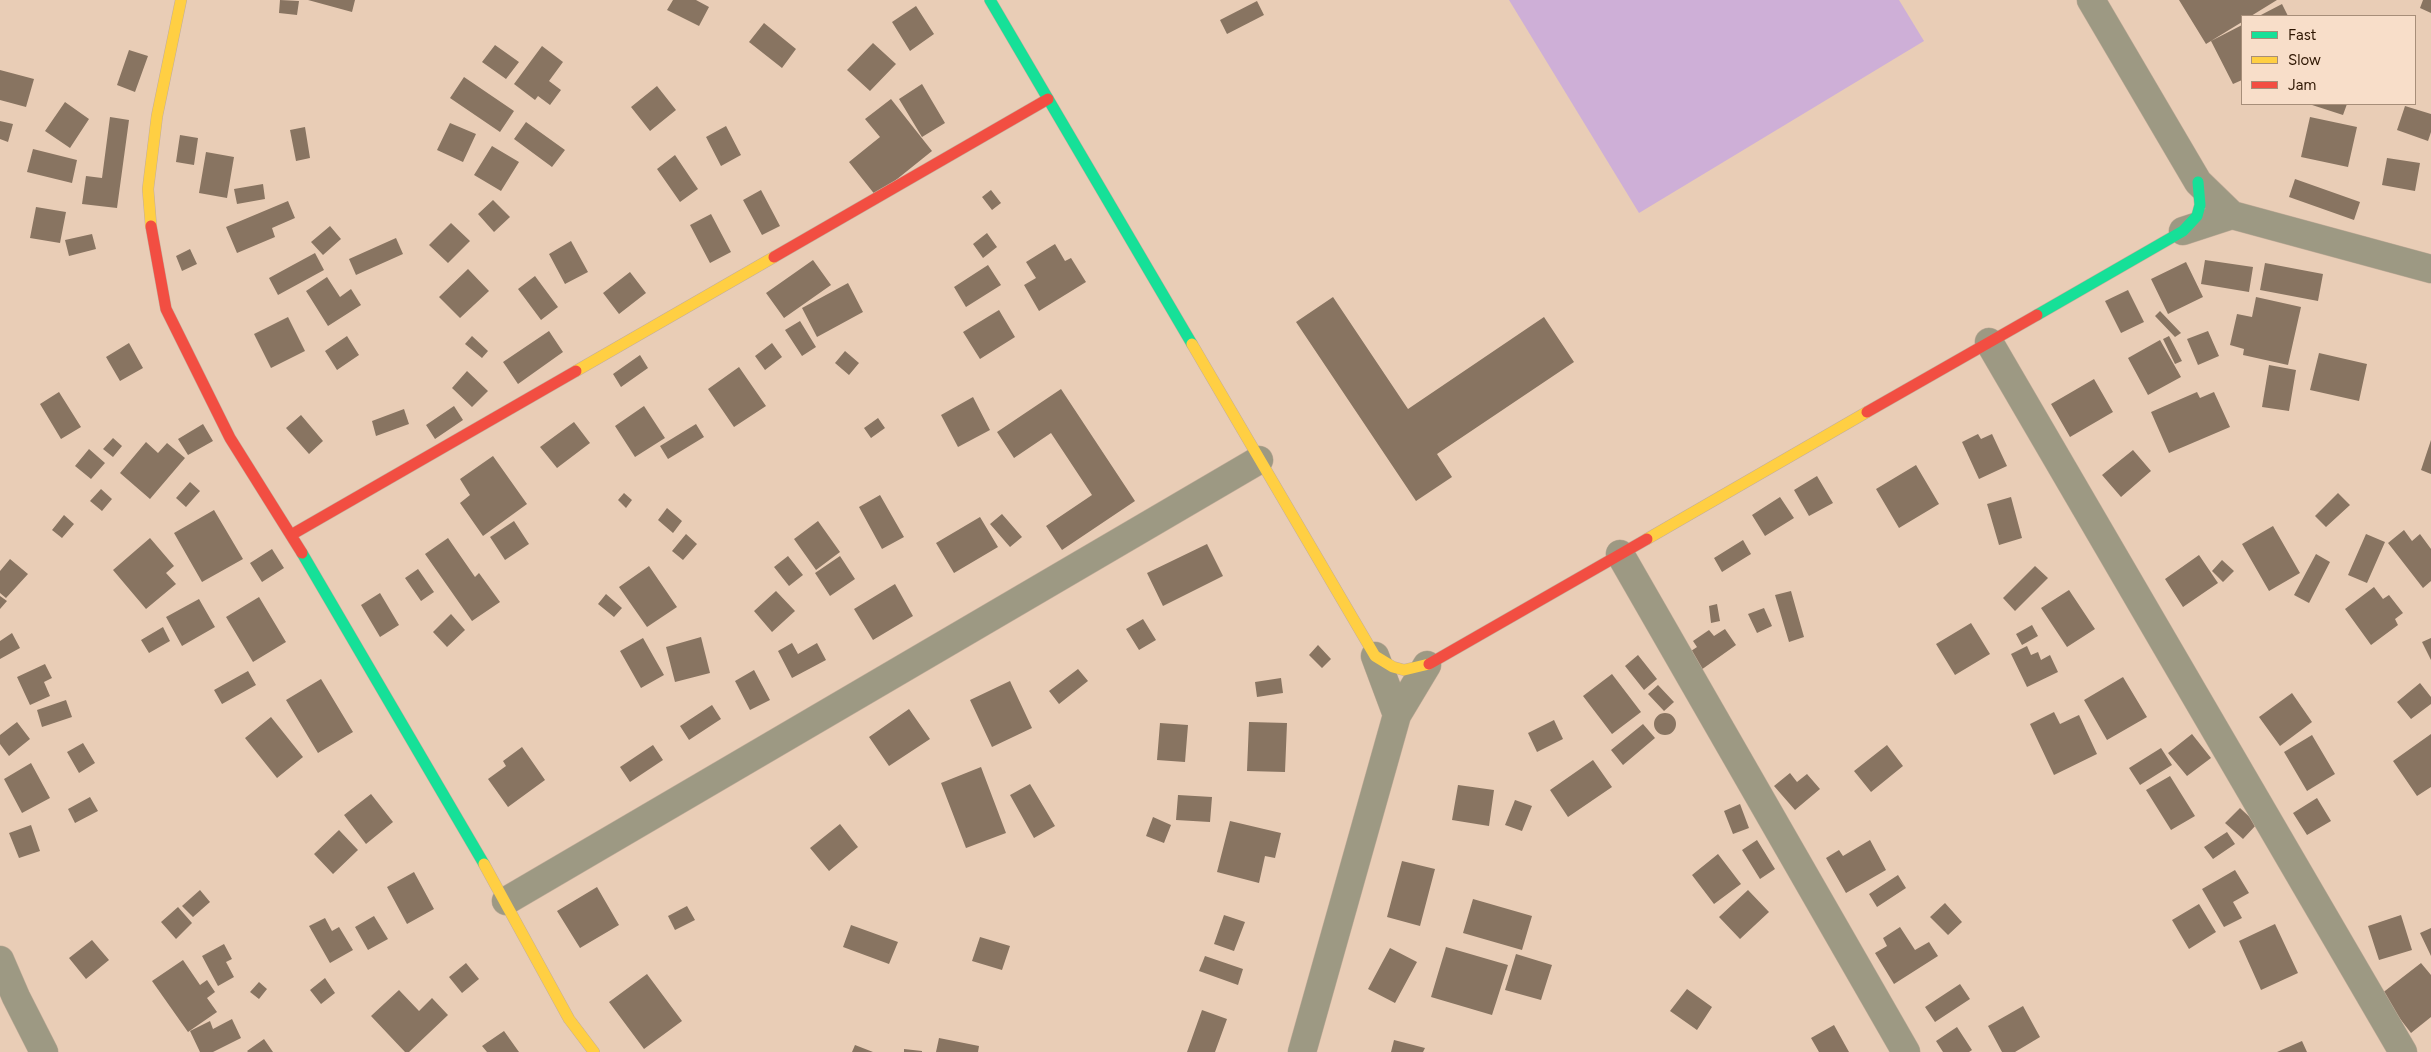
<!DOCTYPE html>
<html>
<head>
<meta charset="utf-8">
<style>
	body { margin:0 }
	#map { position:relative; width:2431px; height:1052px; overflow:hidden; background:#e9cdb6; font-family:Figtree,sans-serif }
	canvas { display:block }
	.legend { position:absolute; left:2241px; top:15px; width:175px; height:90px; box-sizing:border-box; background:#f8dec9; border:1px solid #a78e79; margin:0; padding:6px 9px; list-style:none; font-size:15px; color:#2e1602 }
	.legend li { display:flex; align-items:center; gap:10px; height:25px }
	.legend b { width:25px; border:1px solid #a78e79 }
</style>
</head>
<body>
<div id="map">
<canvas width="2431" height="1052"></canvas>
<ul class="legend">
<li><b style="height:6px;background:#16e098"></b>Fast</li>
<li><b style="height:6px;background:#ffcf43"></b>Slow</li>
<li><b style="height:6px;background:#f24e42"></b>Jam</li>
</ul>
</div>
<script>
const context = document.querySelector('canvas').getContext('2d');
context.lineJoin = 'round';
function paint(path, color) {
  context.fillStyle = color;
  context.fill(path, 'evenodd');
}
function shape(rows) {
  const path = new Path2D();
  for (const r of rows) {
    if (r.length === 3) {
      path.moveTo(r[0] + r[2], r[1]);
      path.arc(r[0], r[1], r[2], 0, 2 * Math.PI);
      continue;
    }
    path.moveTo(r[0], r[1]);
    for (let i = 2; i < r.length; i += 2) path.lineTo(r[i], r[i + 1]);
  }
  return path;
}
function trace(path, color, width, dash) {
  context.strokeStyle = color;
  context.lineWidth = width;
  context.lineCap = dash ? 'butt' : 'round';
  context.setLineDash(dash || []);
  context.stroke(path);
}
paint(shape([
	[1509,0,1899,0,1924,41,1639,213]
]), '#ceafd7');
paint(shape([
	[280,0,299,1,297,15,279,13],
	[308,0,355,0,352,12],
	[673,0,696,0,709,7,699,26,667,10],
	[2179,0,2277,0,2251,16,2242,16,2242,22,2206,44],
	[2423,0,2431,0,2431,13,2420,8],
	[1257,1,1264,15,1227,34,1220,20],
	[2282,4,2288,16,2259,16],
	[916,6,934,34,910,51,892,22],
	[764,23,796,49,782,68,749,42],
	[2242,25,2242,80,2233,84,2211,41],
	[873,43,896,64,870,91,847,70],
	[495,45,519,62,506,79,482,62],
	[542,46,563,62,549,81,561,90,550,105,538,96,535,100,514,84],
	[129,50,148,56,135,92,117,85],
	[0,70,34,79,26,107,0,100],
	[464,77,514,111,500,132,450,98],
	[922,84,945,123,922,137,899,99],
	[657,86,676,110,650,131,631,107],
	[891,99,932,151,876,196,849,162,880,137,865,119],
	[65,102,89,119,70,148,45,131],
	[2309,104,2347,104,2343,115],
	[2405,106,2431,114,2431,132,2428,141,2397,130],
	[110,117,129,120,117,208,82,204,86,176,102,178],
	[2310,117,2357,127,2348,167,2301,157],
	[0,121,13,124,8,142,0,139],
	[526,122,565,150,552,167,514,139],
	[450,123,476,134,463,162,437,150],
	[726,126,741,155,721,166,706,137],
	[305,127,310,158,296,161,290,130],
	[180,135,198,138,194,165,176,162],
	[492,146,519,162,501,191,474,175],
	[33,149,77,160,72,183,27,172],
	[206,152,234,157,227,198,199,193],
	[675,155,698,189,680,202,657,169],
	[2387,158,2420,163,2415,191,2382,185],
	[2295,179,2360,202,2354,220,2289,197],
	[263,184,265,199,237,204,234,189],
	[761,190,780,226,762,235,743,200],
	[991,190,1001,203,992,210,982,197],
	[493,200,510,217,494,232,478,214],
	[288,201,295,218,272,228,275,237,237,253,226,227],
	[36,207,66,212,60,243,30,238],
	[711,214,731,252,710,263,690,225],
	[451,223,470,241,448,263,429,245],
	[330,226,341,239,323,255,311,242],
	[987,233,997,247,983,258,973,244],
	[92,234,96,249,69,256,65,240],
	[396,238,403,254,356,275,349,259],
	[571,241,588,272,565,284,549,254],
	[1055,244,1065,261,1071,258,1086,282,1039,311,1024,285,1036,278,1026,262],
	[190,249,197,264,182,271,176,256],
	[315,253,324,270,278,295,269,278],
	[813,260,831,285,784,318,766,293],
	[2205,260,2253,267,2249,292,2201,284],
	[2186,262,2203,297,2168,314,2151,279],
	[2265,263,2323,274,2318,301,2260,290],
	[988,265,1001,285,966,307,954,287],
	[468,269,489,291,460,318,439,297],
	[630,272,646,293,619,314,603,293],
	[535,276,558,307,541,320,518,289],
	[327,277,340,297,351,289,361,305,328,326,306,291],
	[848,283,863,312,817,337,802,308],
	[2128,290,2144,322,2121,333,2105,301],
	[1333,297,1408,409,1544,317,1574,362,1437,454,1452,477,1416,501,1296,322],
	[2256,297,2301,307,2288,365,2243,355,2244,349,2230,345,2237,314,2252,317],
	[999,310,1015,337,980,359,963,332],
	[2160,311,2181,333,2175,337,2155,316],
	[288,317,305,351,271,368,254,334],
	[800,321,816,347,802,356,785,330],
	[549,331,563,352,518,384,503,362],
	[2208,331,2219,356,2198,365,2187,339],
	[347,336,359,355,337,370,325,351],
	[472,336,488,351,482,358,465,344],
	[2169,336,2182,361,2175,364,2163,339],
	[2160,340,2181,377,2148,395,2128,358],
	[129,343,143,368,120,381,106,357],
	[772,343,782,357,765,370,755,356],
	[845,351,859,363,849,375,835,363],
	[2319,353,2367,364,2359,401,2310,390],
	[640,355,648,368,621,387,613,374],
	[2269,365,2296,370,2289,411,2262,407],
	[739,367,766,406,734,427,708,389],
	[467,371,488,391,472,407,452,388],
	[2094,379,2113,412,2070,437,2051,404],
	[1061,389,1135,501,1062,550,1046,526,1092,495,1051,433,1014,458,997,432],
	[59,392,81,427,61,439,40,404],
	[2197,392,2200,398,2214,392,2230,427,2169,453,2151,412],
	[973,397,990,430,958,447,941,415],
	[454,406,463,420,435,439,426,425],
	[644,406,665,438,635,457,615,426],
	[404,409,409,424,376,436,372,421],
	[301,415,323,441,309,454,286,428],
	[878,418,885,428,871,438,864,428],
	[574,422,590,443,557,468,540,447],
	[203,424,213,441,188,455,178,439],
	[696,424,704,437,668,459,660,446],
	[1978,434,1981,439,1992,434,2007,466,1979,479,1962,442],
	[113,438,122,446,113,457,103,449],
	[2431,440,2431,474,2421,470],
	[146,442,158,453,167,443,185,458,150,499,120,473],
	[89,449,105,463,91,479,75,466],
	[2133,450,2151,471,2121,497,2102,475],
	[493,456,527,504,483,536,460,503,470,495,460,479],
	[1916,465,1939,504,1899,528,1876,489],
	[1817,476,1833,503,1809,516,1794,490],
	[190,482,200,491,186,507,176,498],
	[101,489,112,499,102,511,90,501],
	[624,493,632,500,626,508,618,500],
	[2338,493,2350,505,2326,527,2315,516],
	[880,495,904,537,882,549,859,507],
	[1780,497,1794,518,1765,536,1752,515],
	[2011,497,2022,538,1999,545,1987,504],
	[667,508,682,521,673,533,658,520],
	[214,510,243,559,202,582,174,533],
	[1002,514,1022,537,1010,547,990,524],
	[64,515,74,524,62,538,52,530],
	[980,517,998,547,954,573,936,543],
	[514,521,529,544,505,560,490,537],
	[818,521,840,552,816,570,794,539],
	[2273,526,2300,573,2269,591,2242,544],
	[2404,530,2412,541,2420,534,2431,549,2431,581,2423,588,2388,543],
	[686,534,697,544,683,560,672,551],
	[2366,534,2385,542,2367,583,2348,575],
	[150,538,174,566,166,573,176,584,146,609,113,570],
	[448,538,475,577,479,573,500,602,472,621,425,554],
	[1743,540,1751,554,1722,572,1714,558],
	[1207,544,1223,576,1163,606,1147,573],
	[272,549,284,568,262,582,250,563],
	[2316,554,2330,562,2309,603,2294,595],
	[2199,555,2218,583,2183,607,2165,579],
	[788,556,803,575,789,586,774,567],
	[840,556,855,579,830,596,815,573],
	[10,559,28,574,6,598,0,593,0,571],
	[2222,560,2234,571,2223,582,2212,571],
	[649,566,677,607,647,627,619,587],
	[2035,566,2048,578,2015,611,2003,598],
	[418,569,434,592,421,601,405,578],
	[895,584,913,616,873,640,854,609],
	[2374,587,2383,599,2389,595,2403,613,2395,619,2398,625,2371,645,2345,609],
	[2069,590,2095,629,2067,647,2041,608],
	[776,591,795,611,772,632,754,611],
	[1791,591,1804,637,1789,642,1775,595],
	[380,593,399,625,380,637,361,605],
	[606,594,622,608,614,617,598,604],
	[0,596,7,601,0,609],
	[259,597,286,642,253,662,226,617],
	[199,599,215,627,182,646,166,617],
	[1717,604,1720,621,1711,623,1709,606],
	[1764,608,1772,626,1757,633,1748,614],
	[451,614,465,630,447,647,433,632],
	[1143,619,1156,640,1139,650,1126,629],
	[1971,623,1990,654,1955,675,1936,644],
	[2032,625,2038,636,2022,645,2016,634],
	[163,627,170,641,149,653,141,640],
	[1725,629,1736,645,1701,670,1688,653,1697,647,1693,641,1709,630,1714,636],
	[12,633,20,648,0,659,0,641],
	[701,637,710,673,675,682,666,647],
	[643,638,664,675,641,688,620,651],
	[2431,638,2431,660,2422,642],
	[792,643,798,654,817,643,826,660,792,678,778,651],
	[1318,645,1331,659,1322,668,1309,655],
	[2027,646,2031,655,2038,652,2041,660,2050,655,2058,672,2027,687,2011,654],
	[1638,655,1657,679,1644,690,1625,666],
	[45,664,52,678,44,682,50,696,30,705,17,677],
	[1078,669,1088,681,1059,704,1049,691],
	[754,670,770,700,750,710,735,681],
	[248,671,256,685,222,704,214,690],
	[1612,674,1641,712,1612,734,1583,696],
	[2123,677,2147,717,2107,740,2084,700],
	[1281,678,1283,693,1257,697,1255,682],
	[321,679,353,732,318,753,286,700],
	[1010,681,1032,728,992,747,970,700],
	[2420,683,2431,697,2431,704,2411,719,2397,702],
	[1658,685,1674,702,1664,711,1648,694],
	[2292,693,2312,722,2280,746,2259,717],
	[66,700,72,717,42,727,37,710],
	[712,705,721,719,689,740,680,726],
	[909,709,930,739,889,766,869,737],
	[2054,712,2060,724,2079,715,2097,754,2054,775,2030,724],
	[1665,724,11],
	[271,717,303,757,277,778,245,738],
	[1554,720,1563,739,1537,752,1528,733],
	[17,722,30,739,9,756,0,744,0,735],
	[1249,722,1287,723,1285,772,1247,771],
	[1160,723,1188,725,1185,762,1157,760],
	[1643,724,1655,738,1623,765,1611,750],
	[2192,734,2211,758,2187,776,2168,753],
	[2431,734,2431,787,2417,796,2393,761],
	[2312,735,2335,774,2307,791,2284,752],
	[83,743,95,763,79,773,67,752],
	[653,745,663,760,630,782,620,767],
	[1887,745,1903,766,1871,792,1854,771],
	[522,747,545,780,508,807,488,779,506,766,503,761],
	[2161,748,2172,765,2140,785,2129,768],
	[1593,760,1612,787,1568,817,1550,790],
	[31,763,50,798,22,813,4,779],
	[981,767,1006,833,966,848,941,783],
	[1790,773,1797,782,1807,774,1820,789,1795,810,1774,786],
	[2170,776,2195,816,2171,830,2146,790],
	[1030,784,1055,826,1034,838,1010,795],
	[1458,785,1494,790,1489,826,1452,820],
	[371,794,393,822,366,844,344,815],
	[1178,795,1212,797,1210,822,1176,820],
	[90,797,98,811,75,823,68,809],
	[2317,798,2331,821,2307,835,2293,813],
	[1515,800,1532,806,1522,831,1505,825],
	[1740,804,1749,828,1733,834,1724,811],
	[2240,808,2257,824,2243,839,2225,823],
	[1153,817,1171,825,1164,843,1146,836],
	[1230,821,1281,833,1275,858,1265,856,1259,883,1217,872],
	[840,824,858,847,829,871,810,848],
	[31,825,40,851,19,858,9,833],
	[339,830,358,850,333,874,314,854],
	[2227,832,2235,844,2213,859,2204,847],
	[1757,840,1775,869,1760,879,1742,850],
	[1870,840,1886,870,1846,893,1826,858,1839,850,1843,856],
	[1718,854,1741,884,1714,904,1692,875],
	[1402,861,1435,869,1420,926,1387,917],
	[2235,870,2249,893,2233,902,2242,918,2224,927,2202,889],
	[414,872,434,909,407,924,387,887],
	[1898,875,1906,888,1877,907,1869,894],
	[597,887,619,925,580,948,557,911],
	[200,890,210,902,193,917,182,906],
	[1748,890,1769,912,1740,939,1719,917],
	[1473,899,1532,916,1522,950,1463,933],
	[1945,903,1962,922,1948,935,1930,917],
	[2199,904,2216,932,2189,949,2172,920],
	[687,906,695,920,675,930,668,916],
	[178,907,192,923,176,939,161,922],
	[1224,915,1245,922,1234,951,1214,944],
	[2401,915,2412,950,2379,960,2368,926],
	[374,916,388,939,368,950,355,927],
	[325,918,332,931,339,927,353,950,330,963,309,926],
	[2275,924,2298,973,2261,990,2239,941],
	[851,925,898,942,889,964,843,947],
	[1900,927,1915,950,1929,942,1938,956,1894,984,1875,953,1887,946,1883,938],
	[2431,928,2431,956,2420,933],
	[980,937,1010,946,1002,970,972,961],
	[92,940,109,960,86,979,69,958],
	[224,944,232,959,226,962,234,977,218,986,202,956],
	[1446,947,1508,965,1492,1015,1431,997],
	[1390,948,1417,962,1395,1003,1368,989],
	[1516,954,1552,965,1541,1000,1505,990],
	[1205,956,1243,969,1238,985,1199,971],
	[183,960,200,985,207,980,215,992,207,998,217,1012,188,1032,152,981],
	[466,963,479,979,462,993,449,977],
	[2421,963,2431,975,2431,1017,2411,1033,2381,994],
	[647,974,682,1021,644,1049,609,1002],
	[325,978,335,993,321,1004,310,990],
	[259,982,267,989,259,999,250,992],
	[1960,984,1970,999,1935,1022,1925,1007],
	[1687,989,1712,1007,1697,1030,1670,1011],
	[399,990,419,1011,432,998,448,1015,409,1052,405,1052,371,1016],
	[2023,1006,2040,1037,2015,1052,2002,1052,1988,1026],
	[1202,1010,1227,1019,1215,1052,1187,1052],
	[232,1019,241,1038,213,1052,200,1052,190,1031,210,1021,213,1029],
	[1834,1025,1849,1052,1819,1052,1811,1038],
	[1957,1027,1972,1050,1969,1052,1943,1052,1936,1041],
	[504,1031,519,1052,487,1052,482,1046],
	[939,1038,979,1046,978,1052,936,1052],
	[264,1039,273,1052,248,1052,247,1051],
	[1394,1040,1425,1048,1423,1052,1391,1052],
	[2302,1041,2307,1052,2277,1052],
	[855,1045,873,1052,852,1052],
	[904,1049,922,1051,922,1052,904,1052]
]), '#887461');
const street = shape([
	[2091,0,2198,182,2232,215],
	[2183,231,2232,215,2431,269],
	[1989,342,2403,1052],
	[1620,554,1906,1052],
	[1375,656,1397,715],
	[506,901,1259,460],
	[0,960,16,997,44,1052],
	[1302,1052,1397,715,1427,665]
]);
const fast = shape([
	[990,0,1192,344],
	[2037,315,2183,231,2197,216,2200,205,2198,182],
	[302,553,484,864]
]);
const slow = shape([
	[151,226,148,189,157,116,181,0],
	[1192,344,1375,656,1393,667,1404,670,1429,664],
	[576,371,774,257],
	[1647,539,1867,412],
	[484,864,569,1019,594,1052]
]);
const jam = shape([
	[151,226,166,309,230,438,302,553],
	[774,257,1048,99],
	[1867,412,2037,315],
	[291,535,576,371],
	[1429,664,1647,539]
]);
trace(street, '#c3ad9a', 29);
trace(fast, '#c3ad9a', 12);
trace(slow, '#c3ad9a', 12);
trace(jam, '#c3ad9a', 12);
trace(street, '#9d9983', 28);
trace(fast, '#16e098', 11);
trace(slow, '#ffcf43', 11);
trace(jam, '#f24e42', 11);
</script>
</body>
</html>
